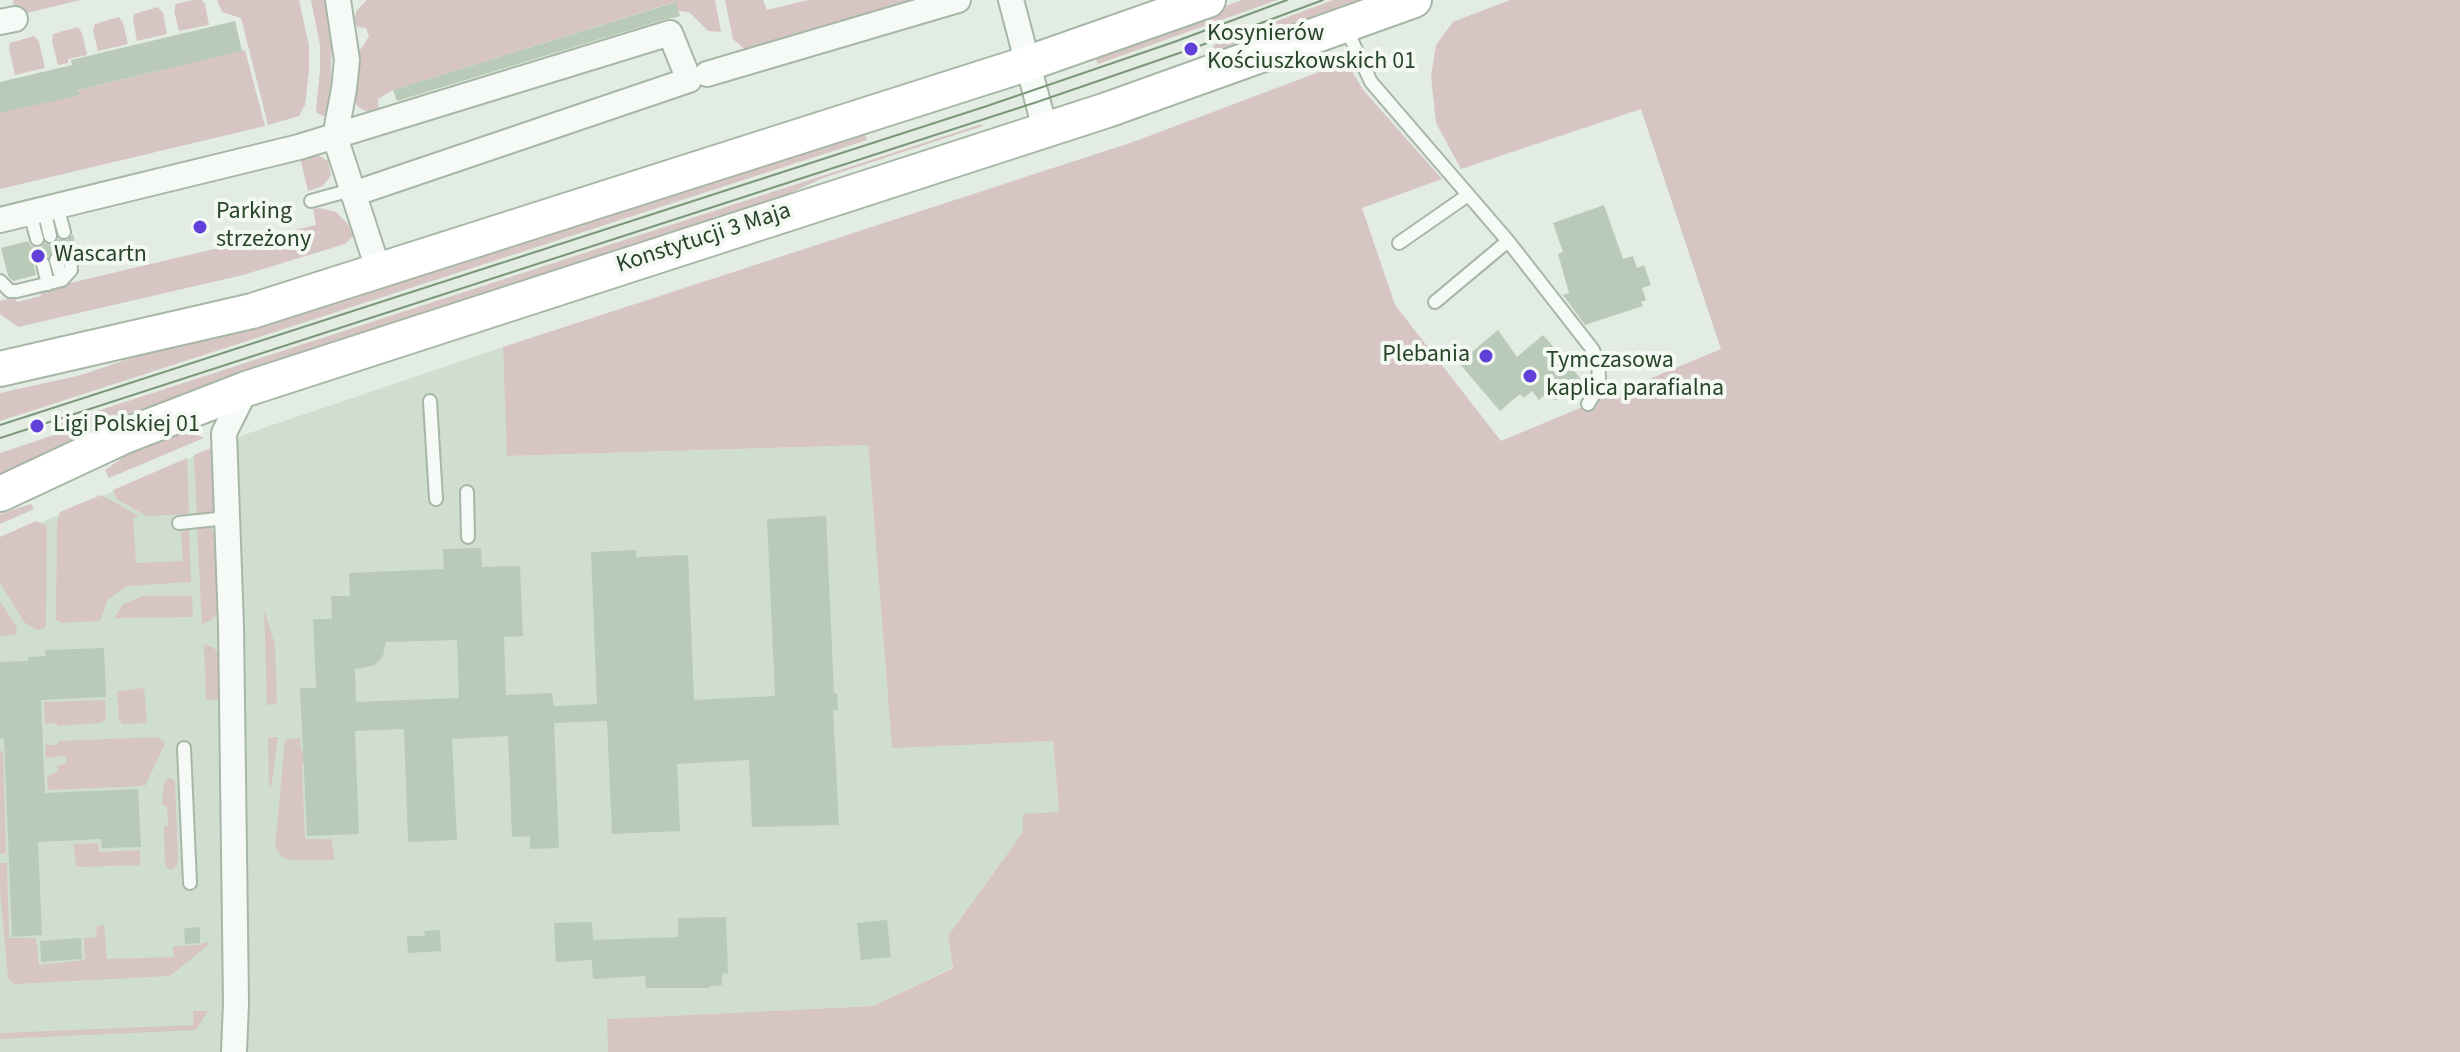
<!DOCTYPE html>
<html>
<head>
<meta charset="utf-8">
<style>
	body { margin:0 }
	canvas { display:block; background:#e3ece2 }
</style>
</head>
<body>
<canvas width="2460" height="1052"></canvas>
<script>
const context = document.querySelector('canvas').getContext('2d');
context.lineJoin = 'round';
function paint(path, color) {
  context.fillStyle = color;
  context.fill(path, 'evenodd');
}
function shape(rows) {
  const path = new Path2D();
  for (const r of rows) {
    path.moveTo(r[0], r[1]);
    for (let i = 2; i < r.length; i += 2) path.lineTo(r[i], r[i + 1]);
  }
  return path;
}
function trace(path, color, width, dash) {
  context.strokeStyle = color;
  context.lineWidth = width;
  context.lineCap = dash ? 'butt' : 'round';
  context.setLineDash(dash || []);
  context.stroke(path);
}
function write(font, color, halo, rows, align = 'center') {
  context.font = font + ' "Source Sans 3",sans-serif';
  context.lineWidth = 8;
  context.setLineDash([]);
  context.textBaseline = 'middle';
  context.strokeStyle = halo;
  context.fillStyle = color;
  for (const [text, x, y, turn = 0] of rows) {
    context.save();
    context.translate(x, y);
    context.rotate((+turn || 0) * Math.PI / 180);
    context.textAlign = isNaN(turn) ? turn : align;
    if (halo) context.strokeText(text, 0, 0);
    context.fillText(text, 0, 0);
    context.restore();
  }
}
paint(shape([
	[503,347,508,456,868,445,892,747,1053,741,1059,812,1023,832,948,936,953,967,873,1006,608,1019,608,1052,0,1052,0,540,249,433]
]), '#d0ded0');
paint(shape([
	[13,0,80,0,15,16],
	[192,0,202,0,205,4,209,25,179,31,174,11,176,4],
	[217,0,299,0,309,46,309,70,305,105,299,116,268,125,241,18,222,12],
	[311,0,324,0,332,44,330,96,326,117,317,113,316,108,320,71,320,45],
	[367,0,715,0,721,32,708,31,689,12,679,11,675,2,393,90,378,99,379,113,370,113,358,107,353,99,352,56,362,48,369,36,366,28,357,27,354,19,357,10],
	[725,0,763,0,767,10,808,0,935,0,749,53,733,39],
	[1242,0,1277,0,1098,64,1094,54],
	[1333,0,1380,0,1217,54,1213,45],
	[1510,0,2460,0,2460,1052,608,1052,607,1019,873,1006,953,968,948,936,1023,832,1023,814,1059,812,1053,741,892,748,868,445,507,456,503,347,1133,142,1346,62,1364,91,1442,179,1362,208,1395,305,1501,441,1721,349,1641,109,1461,169,1436,123,1431,76,1436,45,1453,22],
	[158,7,163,13,167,34,137,41,133,20,134,14],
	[119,17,123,23,128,44,98,51,93,30,95,24],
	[78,27,82,33,87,55,68,59,68,63,58,65,52,41,53,34],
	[34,36,39,42,45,68,15,75,9,49,10,43],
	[245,50,265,126,0,189,0,113,79,94,79,90],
	[982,124,983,126,823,178,753,210,0,480,0,453,57,434,54,425],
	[864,130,867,140,0,421,0,393,81,375,173,344],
	[316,154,328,161,331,175,323,186,308,191,300,157],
	[320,208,336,212,348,224,353,236,345,244,243,275,18,327,0,314,0,301,15,297,17,302,41,296,40,290,316,225,313,209],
	[186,430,204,438,109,478,105,470,141,445],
	[211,448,214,506,212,512,208,513,197,514,194,455],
	[187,458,189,514,147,516,117,499,113,490],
	[101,495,139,516,133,518,136,563,183,561,181,532,183,529,189,530,191,582,128,586,108,599,100,621,61,623,56,619,57,524,60,512],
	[31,504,34,509,0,524,0,514],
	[36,521,47,526,46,625,43,629,37,630,25,623,0,583,0,537],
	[197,528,211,528,216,536,219,609,215,617,202,625],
	[143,596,192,596,193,617,114,618,123,604],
	[0,601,16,626,17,633,14,635,0,636],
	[264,610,275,645,277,704,267,705],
	[204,644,214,648,220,657,221,699,206,700],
	[144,688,147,723,122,724,119,719,117,691],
	[105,700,106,719,100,723,57,726,57,723,45,724,44,702],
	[157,737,164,741,164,746,145,786,48,790,47,776,58,772,57,766,64,764,67,760,64,756,46,758,45,745,58,745,58,741],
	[268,737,278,737,271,788,269,784],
	[300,738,301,750,316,750,317,764,302,764,305,839,331,839,335,860,292,860,282,857,275,847,285,740],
	[0,751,3,751,6,853,0,854],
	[170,778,175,781,178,862,175,868,170,870,165,865,164,827,168,826,167,806,162,805,164,784,166,779],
	[98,843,99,852,140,850,140,865,79,867,76,865,73,844],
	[0,863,7,863,9,938,36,938,39,965,85,960,84,938,96,937,97,926,104,925,107,959,174,957,173,946,202,945,202,943,207,942,208,945,170,976,14,984,8,978,0,889],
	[193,1011,208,1011,196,1030,0,1039,0,1033,193,1025]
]), '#d6c5c3');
paint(shape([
	[676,2,680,16,673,18,666,19,397,101,393,90],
	[235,21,242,51,78,90,80,95,0,113,0,82,72,65,71,60],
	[1604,205,1623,259,1633,256,1637,268,1644,265,1651,285,1642,288,1646,300,1641,302,1643,306,1585,325,1563,295,1569,293,1558,254,1563,252,1553,223],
	[73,234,77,251,69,248,62,253,54,251,48,257,37,257,34,266,36,275,13,281,8,276,1,248,28,241,31,246,39,248,45,243,53,245,58,239,67,240],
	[1498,330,1517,357,1543,335,1588,387,1587,389,1571,402,1564,394,1555,401,1548,392,1539,400,1532,391,1524,398,1520,394,1500,411,1459,363],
	[826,516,834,693,837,693,838,710,833,710,839,825,752,827,749,760,677,764,680,831,612,834,607,721,554,723,559,848,530,849,530,836,512,837,508,736,452,739,457,840,408,842,404,729,355,731,359,834,307,836,300,688,316,688,313,619,332,619,331,596,350,596,349,573,444,569,443,549,481,548,482,567,520,566,523,636,504,637,506,695,552,693,554,706,597,704,591,552,636,550,636,557,688,555,694,700,775,696,767,519],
	[457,640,459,698,356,702,355,669,372,666,378,662,383,656,386,642],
	[104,648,106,697,41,700,45,793,138,789,141,847,102,848,101,839,38,842,42,935,12,937,4,739,0,739,0,662,28,661,28,657,46,656,45,650],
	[726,917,728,973,722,974,722,985,710,986,710,988,646,988,645,976,593,979,592,960,556,962,554,923,592,922,593,940,678,937,678,918],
	[887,920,891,957,861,960,857,923],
	[200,927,200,943,185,944,184,928],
	[440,930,441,951,408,953,407,936,425,936,424,931],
	[81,938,82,959,41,962,40,941]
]), '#b9cab9');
const lane = shape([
	[1345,26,1371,82,1508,241,1593,350,1598,363,1599,377,1596,391,1588,404],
	[311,201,351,190],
	[57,206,64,232],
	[44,209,50,236],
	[30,213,37,239],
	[1399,243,1468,195],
	[56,260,62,280],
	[43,264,48,284],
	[0,281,10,291,17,291,62,280,71,270,70,257],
	[1435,302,1508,241],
	[430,401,436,499],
	[467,492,468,537],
	[179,523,227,518],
	[184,748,190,883]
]);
const street = shape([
	[338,0,347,60,344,89,335,137,379,272],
	[1011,0,1045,129],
	[0,22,15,19],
	[707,74,958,0],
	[0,220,299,147,670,33,689,80,353,194],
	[234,1052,236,1003,231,626,224,433,246,389]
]);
const secondary = shape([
	[0,369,252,311,1026,64,1208,0],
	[0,494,122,437,246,389,1107,110,1414,0]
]);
trace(lane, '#a7b7a7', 16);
trace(street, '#a7b7a7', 28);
trace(secondary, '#a7b7a7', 38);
trace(lane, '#f6faf6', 12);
trace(street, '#f6faf6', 24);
trace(secondary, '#fff', 34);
trace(shape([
	[0,425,987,106,1174,42,1287,0],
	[0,438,1037,102,1191,49,1323,0]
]), '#7b977a', 2);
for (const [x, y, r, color] of [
	[1191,49,8,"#613fd9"],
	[200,227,8,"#613fd9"],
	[38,256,8,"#613fd9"],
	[1486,356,8,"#613fd9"],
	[1530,376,8,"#613fd9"],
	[37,426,8,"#613fd9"]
]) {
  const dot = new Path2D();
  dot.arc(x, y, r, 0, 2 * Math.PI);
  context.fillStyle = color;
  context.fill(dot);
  trace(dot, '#f3f9f2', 3);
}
write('24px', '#294529', '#f3f9f2', [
	["Kosynierów",1207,35],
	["Kościuszkowskich 01",1207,63],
	["Parking",216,213],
	["strzeżony",216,241],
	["Wascartn",54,256],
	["Plebania",1470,356,"right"],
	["Tymczasowa",1546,362],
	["kaplica parafialna",1546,390],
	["Ligi Polskiej 01",53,426]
], 'left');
write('24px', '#294529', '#f3f9f2', [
	["Konstytucji 3 Maja",704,239,-18]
]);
</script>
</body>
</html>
